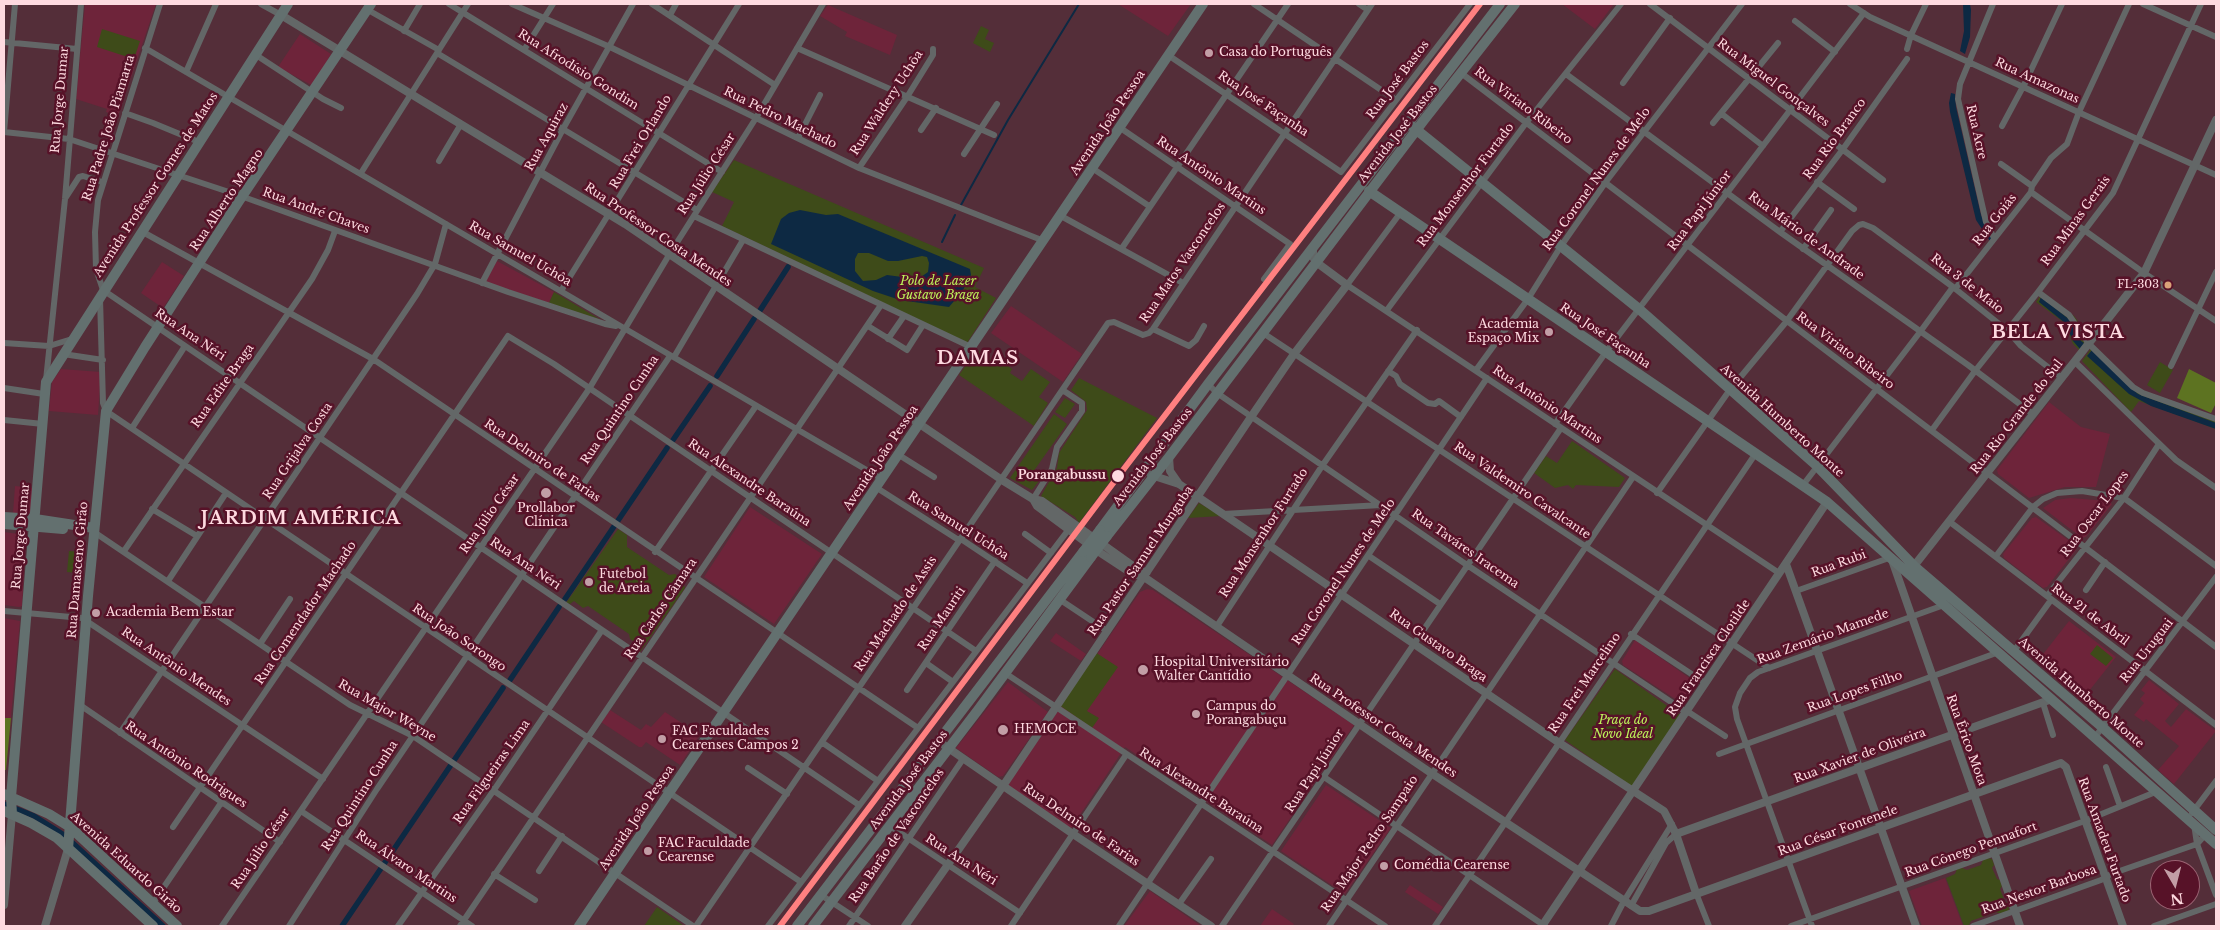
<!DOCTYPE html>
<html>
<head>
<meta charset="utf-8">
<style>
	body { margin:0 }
	#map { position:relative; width:2220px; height:930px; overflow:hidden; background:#542e39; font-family:"Libre Baskerville",serif }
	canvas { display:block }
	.frame { position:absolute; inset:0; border:5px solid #fedae0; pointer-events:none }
	.north { position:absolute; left:2150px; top:860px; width:50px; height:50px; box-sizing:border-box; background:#571228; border:1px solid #9a6272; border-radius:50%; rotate:172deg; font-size:14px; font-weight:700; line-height:20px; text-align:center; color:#fedae0 }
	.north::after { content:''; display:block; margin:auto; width:18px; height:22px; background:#c29ea6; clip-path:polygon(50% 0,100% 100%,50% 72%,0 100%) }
</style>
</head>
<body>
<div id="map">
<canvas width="2220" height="930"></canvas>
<div class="frame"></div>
<div class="north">N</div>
</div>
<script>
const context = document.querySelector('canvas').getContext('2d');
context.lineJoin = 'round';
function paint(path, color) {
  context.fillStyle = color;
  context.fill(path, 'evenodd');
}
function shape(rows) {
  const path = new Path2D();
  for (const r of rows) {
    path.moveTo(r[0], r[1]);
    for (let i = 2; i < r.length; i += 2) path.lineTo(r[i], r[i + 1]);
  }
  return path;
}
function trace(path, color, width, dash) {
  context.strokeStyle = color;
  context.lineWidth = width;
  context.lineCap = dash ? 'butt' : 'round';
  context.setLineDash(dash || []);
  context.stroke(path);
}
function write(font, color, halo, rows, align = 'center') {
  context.font = font + ' "Libre Baskerville",serif';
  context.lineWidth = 5;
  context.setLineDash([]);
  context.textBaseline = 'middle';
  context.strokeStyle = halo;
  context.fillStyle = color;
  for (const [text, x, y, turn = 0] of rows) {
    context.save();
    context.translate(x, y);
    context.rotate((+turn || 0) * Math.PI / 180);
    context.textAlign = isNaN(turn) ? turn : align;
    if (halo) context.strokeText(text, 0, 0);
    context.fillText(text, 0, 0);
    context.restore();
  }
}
paint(shape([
	[85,4,156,4,118,116,106,112,107,109,76,99],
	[1118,4,1191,4,1168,36],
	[1562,4,1614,4,1595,29],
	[828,5,897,35,890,55,845,36,847,32,820,16],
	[300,34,331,54,313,86,278,67],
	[497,261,554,292,549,303,485,282],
	[162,262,184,276,163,308,141,293],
	[1011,306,1082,354,1063,382,991,333],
	[61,369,101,372,98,415,49,411,52,382],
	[2049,402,2081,427,2110,434,2096,487,2065,487,2029,498,1998,474,1997,470],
	[15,486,33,488,31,512,28,514,13,513],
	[2071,498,2107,501,2112,504,2086,537,2082,538,2043,508,2055,500],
	[750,507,822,554,774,624,704,577],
	[2036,517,2075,545,2076,550,2047,587,2043,588,2004,558,2003,554,2032,518],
	[4,532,26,535,22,606,19,607,4,605],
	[1147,589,1153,590,1354,725,1272,845,1125,747,1070,830,1006,786,1140,592],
	[4,618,20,621,6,770,4,770],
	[2069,621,2116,657,2081,701,2037,662],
	[1056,633,1086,654,1081,661,1050,641],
	[1635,640,1698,684,1683,704,1623,665,1622,661],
	[2149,680,2179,704,2165,721,2171,727,2186,709,2216,731,2174,784,2158,770,2179,746,2146,719,2144,722,2134,715,2144,703,2140,699,2145,693,2141,690],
	[1008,682,1048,712,1003,776,998,777,956,748],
	[610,710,641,730,646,724,651,727,665,712,700,735,680,765,646,742,642,747,639,747,601,722],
	[1326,785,1391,828,1345,894,1281,851],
	[1945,878,1963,926,1922,926,1909,891],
	[1410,885,1443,907,1438,914,1405,892],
	[1150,891,1201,926,1124,926],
	[1272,909,1294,924,1292,926,1260,926]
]), '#6e243a');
paint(shape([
	[981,26,989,30,985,39,994,43,990,52,973,43],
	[102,29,140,41,134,59,97,47],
	[734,160,984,268,975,287,996,298,967,343,722,226,734,202,712,192],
	[554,292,601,320,549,303],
	[2043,292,2074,316,2090,337,2080,351,2073,344,2067,329,2062,321,2036,302],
	[2092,347,2136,388,2216,419,2216,429,2139,401,2131,412,2082,361],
	[977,350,1001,367,1004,363,1012,369,1010,373,1022,381,1031,369,1050,382,1039,397,1048,403,1034,426,959,375],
	[2160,362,2173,370,2160,393,2147,385],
	[1079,378,1157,418,1079,523,1075,517,1041,496,1057,468,1059,453,1087,410,1086,402,1071,390],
	[1065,398,1075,404,1065,418,1055,412],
	[1054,414,1067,424,1033,472,1042,477,1032,490,1010,478],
	[1572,441,1625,478,1619,487,1576,485,1573,489,1568,485,1555,488,1534,473,1546,456,1557,463],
	[1199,503,1221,516,1188,518],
	[618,529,627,535,627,547,669,575,675,574,682,580,685,588,640,652,633,647,635,642,630,639,629,634,588,606,583,608,574,601,570,604,566,603],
	[69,551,82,552,80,573,67,572],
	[2097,645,2113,658,2106,666,2090,654],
	[1095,652,1118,667,1087,711,1099,718,1092,728,1059,705],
	[1615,669,1680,715,1632,787,1565,740],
	[1988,858,1992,859,1994,865,1992,868,1997,879,2000,880,2002,886,2000,889,2005,902,2008,903,2009,911,2001,914,1996,912,1971,921,1969,925,1964,926,1946,878,1955,874,1957,869,1962,868,1967,870,1981,865,1983,860],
	[657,907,684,926,644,926]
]), '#3e4b19');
paint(shape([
	[2189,369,2216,383,2216,403,2211,413,2177,398],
	[4,718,11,718,6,770,4,770]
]), '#5d7321');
paint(shape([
	[1963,4,1970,4,1971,10,1970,37,1965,54,1960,51,1964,31],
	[1951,93,1955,94,1956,107,1981,215,1993,237,1990,241,1976,220,1950,112,1949,103],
	[800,210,826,215,838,214,970,269,971,275,962,292,949,307,900,300,873,291,771,244,781,219,789,213],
	[858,253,869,253,888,261,898,261,922,256,927,257,929,263,928,272,921,277,910,278,887,275,876,280,863,281,855,271,855,259],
	[2041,297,2070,320,2081,341,2084,343,2080,349,2073,341,2065,323,2039,302],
	[2092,350,2138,394,2216,423,2216,429,2151,406,2129,394,2087,356]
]), '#0d2943');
trace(shape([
	[961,205,1008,120,1079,4],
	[942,242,955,215]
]), '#0d2943', 2);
trace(shape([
	[759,312,788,267],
	[717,376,754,319],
	[673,440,710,386],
	[565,599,667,448],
	[510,680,559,607],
	[4,804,34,816,64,835,163,926],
	[342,926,503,688]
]), '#0d2943', 5.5);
trace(shape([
	[160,4,98,200,95,232,96,269,103,290,859,805],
	[261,4,281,15],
	[449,4,722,172],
	[512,4,610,47,859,168,1044,241],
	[652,4,775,85],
	[1254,4,1396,100],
	[1359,4,1368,10],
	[1650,4,1883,180],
	[1850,4,1870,17,2216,175],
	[1993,4,1960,84,1958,99,1986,222,1994,238],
	[2143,4,2216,37],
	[368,10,439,50],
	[670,15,676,4],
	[1795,21,1835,52],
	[404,31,420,4],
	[4,42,77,49],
	[145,48,882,479],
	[797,48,994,135],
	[1907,49,1911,35,1926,4],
	[524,50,553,4],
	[437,53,697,210],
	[256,55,323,99,341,108],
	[1168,55,1341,172,1470,4],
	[186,72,216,4],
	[1461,73,2216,647],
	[1566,74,1780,232,1968,365,2033,414],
	[1623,83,1670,18],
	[125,113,153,123,199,142],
	[1722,114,1763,146],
	[1713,123,1778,43],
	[2002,126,2025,83,2062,4],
	[1119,127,1290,244,1264,279],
	[921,130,936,108],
	[4,132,69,139,238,195,508,292,605,324,616,326],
	[4,132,15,4],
	[798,138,820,95],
	[964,154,997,104],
	[439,161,461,124],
	[2001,164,2032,186],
	[859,168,907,97,933,55,933,49],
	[1092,168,1149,206],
	[361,173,468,4],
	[1817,182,1854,209],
	[2031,192,2144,273,2216,321],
	[66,197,79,177,83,176,102,182],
	[1401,212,1347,285,1779,573],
	[694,216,971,347],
	[1061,216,1183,283],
	[141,231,373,359,918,728],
	[1780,232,1843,149,1907,59],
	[1122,248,1288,4],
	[1803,249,1831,210],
	[482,283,563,129,633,4],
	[1955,289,2031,192,2032,186,2051,158,2067,144,2079,112,2129,4],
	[561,291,739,4],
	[2038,292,2069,315,2089,344,2133,387,2143,393,2216,419],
	[100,298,103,403,106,411,801,882],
	[1387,310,1526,123,1621,4],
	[868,326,907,350,923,325],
	[1153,329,1189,346,1196,340,1204,326],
	[1263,333,1769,668],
	[888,339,904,316],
	[4,343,49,346,72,339],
	[63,354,103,360],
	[674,357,743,240],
	[2075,362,2176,460,2216,488],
	[2171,366,2216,272],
	[1476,370,1528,299,1561,246,1605,183,1742,4],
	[1388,371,1396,376,1400,384,1428,403,1435,404,1439,401,1461,417],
	[46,380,65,199,81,4],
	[1208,384,1217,393,1467,565,1686,712,1690,713,1725,736],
	[4,388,44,394],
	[4,420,43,424],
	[1555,424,1606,352,1864,13],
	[132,428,185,346],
	[1932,430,1975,371,2038,292,2113,193,2201,4],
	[899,455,934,477],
	[1803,485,1920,332,1953,287],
	[877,488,957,539,961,539,1027,583],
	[1657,493,1729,391,1786,322,1852,231,1859,225,1863,224,1873,228,1953,287,2008,331,2021,346,2062,378],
	[1033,499,1052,469,1057,447,1082,411,1082,403,1064,391],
	[152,509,197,536],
	[1223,514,1381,505],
	[1950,522,2216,725],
	[94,532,350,705,413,736,693,926],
	[1025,534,1051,553],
	[124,551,312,279,328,250,335,231],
	[655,552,756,406],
	[1369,556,1440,604],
	[1996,556,2033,507,2043,499,2057,493,2082,491,2124,498,2216,566],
	[168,581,226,493],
	[2086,590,2105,562],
	[1796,591,1889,558],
	[2047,596,2124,498,2159,444],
	[1059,599,1107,631],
	[4,611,82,618,323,779],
	[1217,626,1322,466,1417,330],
	[1631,634,1705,683],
	[260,644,290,599],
	[2014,651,2051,600],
	[926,663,953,682],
	[1005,673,1385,926],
	[907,690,995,561],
	[2043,703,2053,735],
	[80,705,280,842],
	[120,733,417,294,435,264,446,224],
	[2095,737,2216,577],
	[823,743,878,781],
	[1719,754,1999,652],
	[2106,767,2120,806],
	[748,768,787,794],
	[1324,777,1545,926],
	[301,811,472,926],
	[2192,813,2216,781],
	[2194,824,2197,844,2216,895],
	[890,826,1020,913],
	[173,827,508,336,554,364,976,651],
	[539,871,562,836],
	[494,874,535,900],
	[1696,893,1709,926],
	[821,895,868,926],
	[153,903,221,803],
	[1179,904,1211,859],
	[1631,906,1666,843,1676,834],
	[222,926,589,389,669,255,756,118,823,4],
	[289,926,377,789,670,356],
	[398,926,494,790,602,630],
	[460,926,881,305],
	[696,926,1108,323,1114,322,1143,335,1149,333,1153,329,1372,4],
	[768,926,1069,529],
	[849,926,963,759],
	[1011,926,1126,755],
	[1119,926,1487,378],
	[1222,926,1561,428],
	[1329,926,1633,477],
	[1435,926,1756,453],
	[1611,926,1624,901,1672,824],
	[1791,926,2082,822,2158,791],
	[1812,926,1737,719,1735,707,1740,693,1750,678,1758,672,1944,605],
	[1973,926,2101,880,2111,874,2197,844,2206,834],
	[2154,926,2216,904]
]), '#636767', 6);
trace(shape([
	[281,15,625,224,1002,480,1033,499,1042,501,1140,571,1147,572],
	[1169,457,1170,471,1179,484],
	[1151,475,1179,484,1558,742,1664,811,1676,834,1696,893],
	[1033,499,1037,506,1099,552,1131,573,1144,577,1431,773,1640,911,1649,911,2061,763,2066,767,2123,926],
	[1892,560,2020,926],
	[1786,564,1916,926],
	[1914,566,2144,273,2216,120],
	[938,741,1073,834,1211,926],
	[1676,834,2052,699],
	[4,905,12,814],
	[45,926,68,849],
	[905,926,1003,786,1251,417,1294,354,1347,285,1316,262,1313,257,1313,247],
	[1542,926,1827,502]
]), '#636767', 8);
trace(shape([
	[1408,123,1639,309,1816,465,1914,566,2102,727,2216,830],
	[1369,191,1827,502,2216,844],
	[4,517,35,519,94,528],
	[4,524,63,529],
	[1100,530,1208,384,1500,4],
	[1107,536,1169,457,1424,120,1515,4],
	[4,794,49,814,70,827,177,926],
	[4,811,31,823,57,838,153,926],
	[12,814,11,797,46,382,288,4],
	[68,849,88,596,106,411,145,347,239,201,371,4],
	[579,926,1203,4],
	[797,926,1083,552],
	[813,926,978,710,1091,557]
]), '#63706f', 10);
trace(shape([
	[1083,552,1100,530],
	[1091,557,1107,536]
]), '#63706f', 10);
trace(shape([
	[780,926,1120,474,1480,4]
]), '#ff8080', 6);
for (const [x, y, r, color] of [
	[1209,53,5,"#c29ea6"],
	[2168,285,4.5,"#d9a179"],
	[1549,332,5,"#c29ea6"],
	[1118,476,7,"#fedae0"],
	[546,493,6,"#c29ea6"],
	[589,582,5,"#c29ea6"],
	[96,613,5,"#c29ea6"],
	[1143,670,6,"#c29ea6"],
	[1196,714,5,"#c29ea6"],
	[1003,730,6,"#c29ea6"],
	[662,739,5,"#c29ea6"],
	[648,851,5,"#c29ea6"],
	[1384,866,5,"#c29ea6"]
]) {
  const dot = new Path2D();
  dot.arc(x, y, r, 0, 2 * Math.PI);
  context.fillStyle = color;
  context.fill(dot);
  trace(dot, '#571228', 2);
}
write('11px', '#fedae0', '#571228', [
	["FL-303",2159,285]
], 'right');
write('12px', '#fedae0', '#571228', [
	["Casa do Português",1219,53],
	["Academia",1539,325,"right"],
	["Espaço Mix",1539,339,"right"],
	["Prollabor",546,509,"center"],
	["Clínica",546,523,"center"],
	["Futebol",599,575],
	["de Areia",599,589],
	["Academia Bem Estar",106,613],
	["Hospital Universitário",1154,663],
	["Walter Cantídio",1154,677],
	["Campus do",1206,707],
	["Porangabuçu",1206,721],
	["HEMOCE",1014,730],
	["FAC Faculdades",672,732],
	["Cearenses Campos 2",672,746],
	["FAC Faculdade",658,844],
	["Cearense",658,858],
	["Comédia Cearense",1394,866]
], 'left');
write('12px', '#fedae0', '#571228', [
	["Rua Afrodísio Gondim",578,70,32],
	["Rua José Bastos",1398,80,-53],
	["Rua Amazonas",2037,81,25],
	["Rua Miguel Gonçalves",1773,83,37],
	["Rua Jorge Dumar",60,100,-85],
	["Rua Waldery Uchôa",887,103,-57],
	["Rua José Façanha",1263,104,34],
	["Rua Viriato Ribeiro",1523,106,37],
	["Rua Pedro Machado",780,118,26],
	["Avenida João Pessoa",1108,123,-56],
	["Rua Padre João Piamarta",109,128,-73],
	["Rua Acre",1976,132,77],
	["Avenida José Bastos",1398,134,-52],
	["Rua Aquiraz",547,137,-61],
	["Rua Rio Branco",1835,139,-54],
	["Rua Frei Orlando",641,142,-59],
	["Rua Júlio César",707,174,-57],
	["Rua Antônio Martins",1211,176,34],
	["Rua Coronel Nunes de Melo",1597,179,-54],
	["Avenida Professor Gomes de Matos",156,185,-57],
	["Rua Monsenhor Furtado",1466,185,-53],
	["Rua Alberto Magno",227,200,-56],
	["Rua André Chaves",316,211,20],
	["Rua Papi Júnior",1700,211,-53],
	["Rua Goiás",1995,220,-52],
	["Rua Minas Gerais",2076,221,-54],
	["Rua Professor Costa Mendes",658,235,34],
	["Rua Mário de Andrade",1806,236,36],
	["Rua Samuel Uchôa",520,254,30],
	["Rua Matos Vasconcelos",1183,263,-56],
	["Rua 3 de Maio",1967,284,38],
	["Rua Ana Néri",190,335,34],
	["Rua José Façanha",1605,336,34],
	["Rua Viriato Ribeiro",1845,351,37],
	["Rua Edite Braga",223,386,-55],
	["Rua Antônio Martins",1547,405,34],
	["Rua Quintino Cunha",620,410,-56],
	["Rua Rio Grande do Sul",2017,417,-52],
	["Avenida Humberto Monte",1782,421,42],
	["Rua Grijalva Costa",298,451,-56],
	["Avenida José Bastos",1153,457,-52],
	["Avenida João Pessoa",881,458,-56],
	["Rua Delmiro de Farias",542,461,34],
	["Rua Alexandre Baraúna",749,483,34],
	["Rua Valdemiro Cavalcante",1522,491,34],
	["Rua Júlio César",490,514,-55],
	["Rua Oscar Lopes",2095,514,-53],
	["Rua Samuel Uchôa",958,526,32],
	["Rua Monsenhor Furtado",1264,533,-57],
	["Rua Jorge Dumar",21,536,-85],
	["Rua Taváres Iracema",1465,549,35],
	["Rua Pastor Samuel Munguba",1141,561,-56],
	["Rua Ana Néri",525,564,34],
	["Rua Rubi",1839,564,-20],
	["Rua Damasceno Girão",78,570,-85],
	["Rua Coronel Nunes de Melo",1344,572,-56],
	["Rua Carlos Câmara",661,609,-56],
	["Rua Comendador Machado",306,613,-56],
	["Rua Machado de Assis",896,614,-56],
	["Rua 21 de Abril",2090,615,37],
	["Rua Mauriti",942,619,-56],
	["Rua Zemário Mamede",1823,637,-20],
	["Rua João Sorongo",459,638,34],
	["Rua Gustavo Braga",1438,646,35],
	["Rua Uruguai",2147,651,-52],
	["Rua Francisca Clotilde",1709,658,-56],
	["Rua Antônio Mendes",176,667,34],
	["Rua Frei Marcelino",1585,683,-56],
	["Rua Lopes Filho",1855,692,-20],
	["Avenida Humberto Monte",2081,693,41],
	["Rua Major Weyne",387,711,30],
	["Rua Professor Costa Mendes",1383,726,34],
	["Rua Érico Mota",1966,740,70],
	["Rua Xavier de Oliveira",1860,756,-20],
	["Rua Antônio Rodrigues",186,765,34],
	["Rua Papi Júnior",1315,771,-57],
	["Rua Filgueiras Lima",492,772,-55],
	["Avenida José Bastos",909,780,-53],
	["Rua Alexandre Baraúna",1201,791,33],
	["Rua Quintino Cunha",360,796,-57],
	["Avenida João Pessoa",637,818,-56],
	["Rua Delmiro de Farias",1081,825,34],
	["Rua César Fontenele",1838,831,-20],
	["Rua Barão de Vasconcelos",897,836,-56],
	["Rua Amadeu Furtado",2104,840,70],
	["Rua Major Pedro Sampaio",1370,844,-56],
	["Rua Júlio César",261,849,-56],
	["Rua Cônego Pennafort",1971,850,-20],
	["Rua Ana Néri",961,860,33],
	["Avenida Eduardo Girão",126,863,42],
	["Rua Álvaro Martins",406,867,34],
	["Rua Nestor Barbosa",2039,890,-20]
]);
write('italic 12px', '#bdf45b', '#571228', [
	["Polo de Lazer",938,282],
	["Gustavo Braga",938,296],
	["Praça do",1623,721],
	["Novo Ideal",1623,735]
]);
write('bold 12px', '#fedae0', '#571228', [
	["Porangabussu",1106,476]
], 'right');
context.letterSpacing = '1px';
write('bold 18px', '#fedae0', '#571228', [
	["BELA VISTA",2058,333],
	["DAMAS",978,359],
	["JARDIM AMÉRICA",301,519]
]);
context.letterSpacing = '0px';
</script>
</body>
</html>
